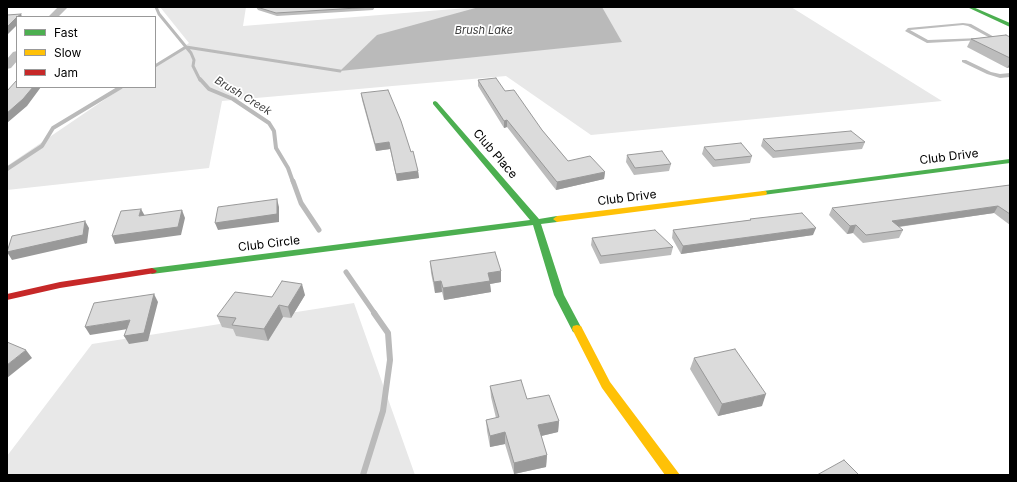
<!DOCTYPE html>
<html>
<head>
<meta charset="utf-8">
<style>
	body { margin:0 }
	#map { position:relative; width:1017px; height:482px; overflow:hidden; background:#fff; font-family:Inter,sans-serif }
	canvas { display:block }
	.frame { position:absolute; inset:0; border:8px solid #000; pointer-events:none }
	.legend { position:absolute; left:16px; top:16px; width:140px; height:72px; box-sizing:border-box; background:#fff; border:1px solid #999; margin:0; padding:5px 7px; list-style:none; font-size:12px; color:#000 }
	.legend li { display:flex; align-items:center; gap:8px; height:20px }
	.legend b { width:20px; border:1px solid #999 }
</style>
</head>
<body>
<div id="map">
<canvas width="1017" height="482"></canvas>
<div class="frame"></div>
<ul class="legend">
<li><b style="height:5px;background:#4caf50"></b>Fast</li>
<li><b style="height:5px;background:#ffc107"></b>Slow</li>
<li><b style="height:5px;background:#c62828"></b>Jam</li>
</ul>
</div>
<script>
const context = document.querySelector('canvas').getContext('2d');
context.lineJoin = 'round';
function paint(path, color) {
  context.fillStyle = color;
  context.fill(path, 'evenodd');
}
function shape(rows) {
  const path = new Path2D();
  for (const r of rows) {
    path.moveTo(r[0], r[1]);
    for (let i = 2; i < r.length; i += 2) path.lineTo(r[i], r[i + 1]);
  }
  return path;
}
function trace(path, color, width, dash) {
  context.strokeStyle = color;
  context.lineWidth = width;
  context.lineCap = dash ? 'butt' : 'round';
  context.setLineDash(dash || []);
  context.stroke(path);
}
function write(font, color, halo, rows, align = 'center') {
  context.font = font + ' Inter,sans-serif';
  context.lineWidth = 3.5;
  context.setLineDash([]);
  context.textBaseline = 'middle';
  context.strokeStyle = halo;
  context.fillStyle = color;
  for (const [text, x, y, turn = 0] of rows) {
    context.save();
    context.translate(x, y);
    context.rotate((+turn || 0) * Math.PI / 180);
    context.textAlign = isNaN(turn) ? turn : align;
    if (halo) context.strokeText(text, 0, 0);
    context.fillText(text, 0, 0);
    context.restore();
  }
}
paint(shape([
	[160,7,246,7,243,26,479,7,791,7,942,101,591,135,506,76,222,101,209,168,7,190,7,166,123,87,155,87,155,66,189,43],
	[354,303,415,475,7,475,7,456,92,344]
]), '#e8e8e8');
paint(shape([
	[479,7,602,7,622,42,340,71,377,35]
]), '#bababa');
trace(shape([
	[156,7,159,14,191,53,194,60,193,66,200,80],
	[155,66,186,47,340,71]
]), '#bababa', 3);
trace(shape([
	[200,79,209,89,233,99,269,123,274,131,276,148,288,168,293,182],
	[7,169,42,146,53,128,121,87]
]), '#bababa', 4);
trace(shape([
	[293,181,301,203,319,230],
	[346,272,375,314]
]), '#bababa', 5);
trace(shape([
	[363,475,383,411,390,360,388,333,374,313]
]), '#bababa', 6);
paint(shape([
	[963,23,971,24,996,38,992,39,968,26,963,25,910,30,928,40,981,38,983,39,981,40,927,43,905,31,908,28,963,23],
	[962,60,966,60,991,72,1000,74,1010,73,1010,77,1000,78,987,74,962,62,962,60]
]), '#bdbdbd');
paint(shape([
	[58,7,68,7,58,17,48,17,58,7],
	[17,51,17,61,11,68,7,69,7,59,13,52,17,51]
]), '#bdbdbd');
paint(shape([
	[967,7,973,7,1010,23,1010,27,967,7],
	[435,101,437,102,539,219,557,216,561,219,557,222,541,224,564,295,582,329,581,332,577,333,573,332,554,295,533,225,152,274,147,271,152,268,530,220,433,104,433,102,435,101],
	[1010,159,1010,163,763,195,759,193,763,191,1010,159]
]), '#4caf50');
paint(shape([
	[763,191,766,191,767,193,766,195,557,222,553,219,557,216,763,191],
	[577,325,581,326,610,382,680,475,665,475,602,388,572,329,573,326,577,325]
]), '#ffc107');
paint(shape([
	[152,268,157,271,155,273,60,288,7,300,7,294,60,282,152,268]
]), '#c62828');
paint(shape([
	[256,7,375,7,373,10,277,16,258,10],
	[1010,37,1010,67,1007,68,967,47,971,39],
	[478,80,505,91,542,130,568,161,605,172,604,179,556,190,507,127,504,128,478,86],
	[361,93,411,152,418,171,419,178,397,181,390,149,376,151,362,100],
	[763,139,865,142,862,149,773,158,761,146],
	[704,147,752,156,750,163,713,167,702,154],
	[627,155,671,164,669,171,634,175,626,162],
	[1010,185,1010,225,994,213,899,227,903,230,899,238,863,243,853,233,847,234,829,215,832,208],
	[750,219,813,235,681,254,672,238,673,230,750,220],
	[592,238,673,247,671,255,600,264,591,245],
	[430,261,501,271,501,282,490,284,491,292,444,300,442,292,435,293,431,273],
	[305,295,291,318,283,317,268,341,236,336,233,329,222,327,217,316,272,297],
	[694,358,762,406,718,416,690,369],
	[490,386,527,399,559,421,558,432,541,436,547,455,546,467,514,474,505,444,490,447,487,431,486,420,496,418,491,397]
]), '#bcbcbc');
paint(shape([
	[21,14,22,17,17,17],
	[17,17,17,25,7,35,7,27],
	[1010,63,1010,67,1007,68],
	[33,87,41,87,27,106,7,123,7,113],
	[507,120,507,127,504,128,504,121],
	[389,142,390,149,376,151,375,144],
	[418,171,419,178,397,181,396,174],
	[605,172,604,179,556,190,557,182],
	[277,199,279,207,279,222,218,230,215,223],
	[998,206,994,213,889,228,892,221],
	[141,209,145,216,139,216],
	[182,210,185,218,181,235,115,244,112,236],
	[85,221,89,228,87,243,12,260,7,252],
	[856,225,853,233,847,234,850,226],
	[816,228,813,235,681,254,683,246],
	[501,271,501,282,490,284,491,292,444,300,443,288,488,273],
	[441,281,442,292,435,293,434,282],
	[302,284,305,295,291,318,288,307],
	[154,294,158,302,148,341,129,344,124,336],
	[279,305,283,317,268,341,264,329],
	[130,320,134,328,90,335,85,327],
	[26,350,32,358,7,378,7,365],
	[766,394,762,406,718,416,722,404],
	[559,421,558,432,537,437,538,425],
	[505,432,505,444,490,447,490,436],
	[547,455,546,467,514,474,514,463]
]), '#999');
const building = shape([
	[257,7,373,7,276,13,257,7],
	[21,14,17,17,7,27,7,15,21,14],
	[1006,35,1010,37,1010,58,971,39,1006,35],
	[496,78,505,91,514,90,542,130,568,161,590,156,605,172,557,182,507,120,504,121,478,80,496,78],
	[17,80,17,87,33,87,23,99,7,113,7,91,17,80],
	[388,90,401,121,411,152,413,151,418,171,396,174,389,142,375,144,361,93,388,90],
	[851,131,865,142,775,151,763,139,851,131],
	[741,143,752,156,715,160,704,147,741,143],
	[662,151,671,164,635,168,627,155,662,151],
	[1010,185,1010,214,998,206,892,221,903,230,866,235,856,225,850,226,832,208,1010,185],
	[277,199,277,214,215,223,218,207,277,199],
	[141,209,139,216,182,210,178,227,112,236,121,211,141,209],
	[802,213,816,228,683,246,673,230,751,220,750,219,802,213],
	[85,221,83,235,7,252,12,236,85,221],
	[655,230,673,247,601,256,592,238,655,230],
	[495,252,501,271,488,273,490,281,443,288,441,281,434,282,430,261,495,252],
	[282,281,302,284,288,307,279,305,264,329,232,325,236,318,217,316,235,292,272,297,282,281],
	[154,294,144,333,124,336,130,320,85,327,94,303,154,294],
	[7,342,26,350,7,365,7,342],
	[735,349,766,394,722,404,694,358,735,349],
	[521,380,527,399,549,395,559,421,538,425,547,455,514,463,505,432,490,436,486,420,499,417,490,386,521,380],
	[844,460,859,475,817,475,844,460]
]);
paint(building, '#dbdbdb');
trace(building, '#999', 1);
write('italic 11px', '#3d3d3d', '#fff', [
	["Brush Lake",484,31],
	["Brush Creek",243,96,31]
]);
write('12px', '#000', '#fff', [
	["Club Place",495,154,49],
	["Club Drive",949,157,-7],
	["Club Drive",627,198,-7],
	["Club Circle",269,244,-7]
]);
</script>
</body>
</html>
